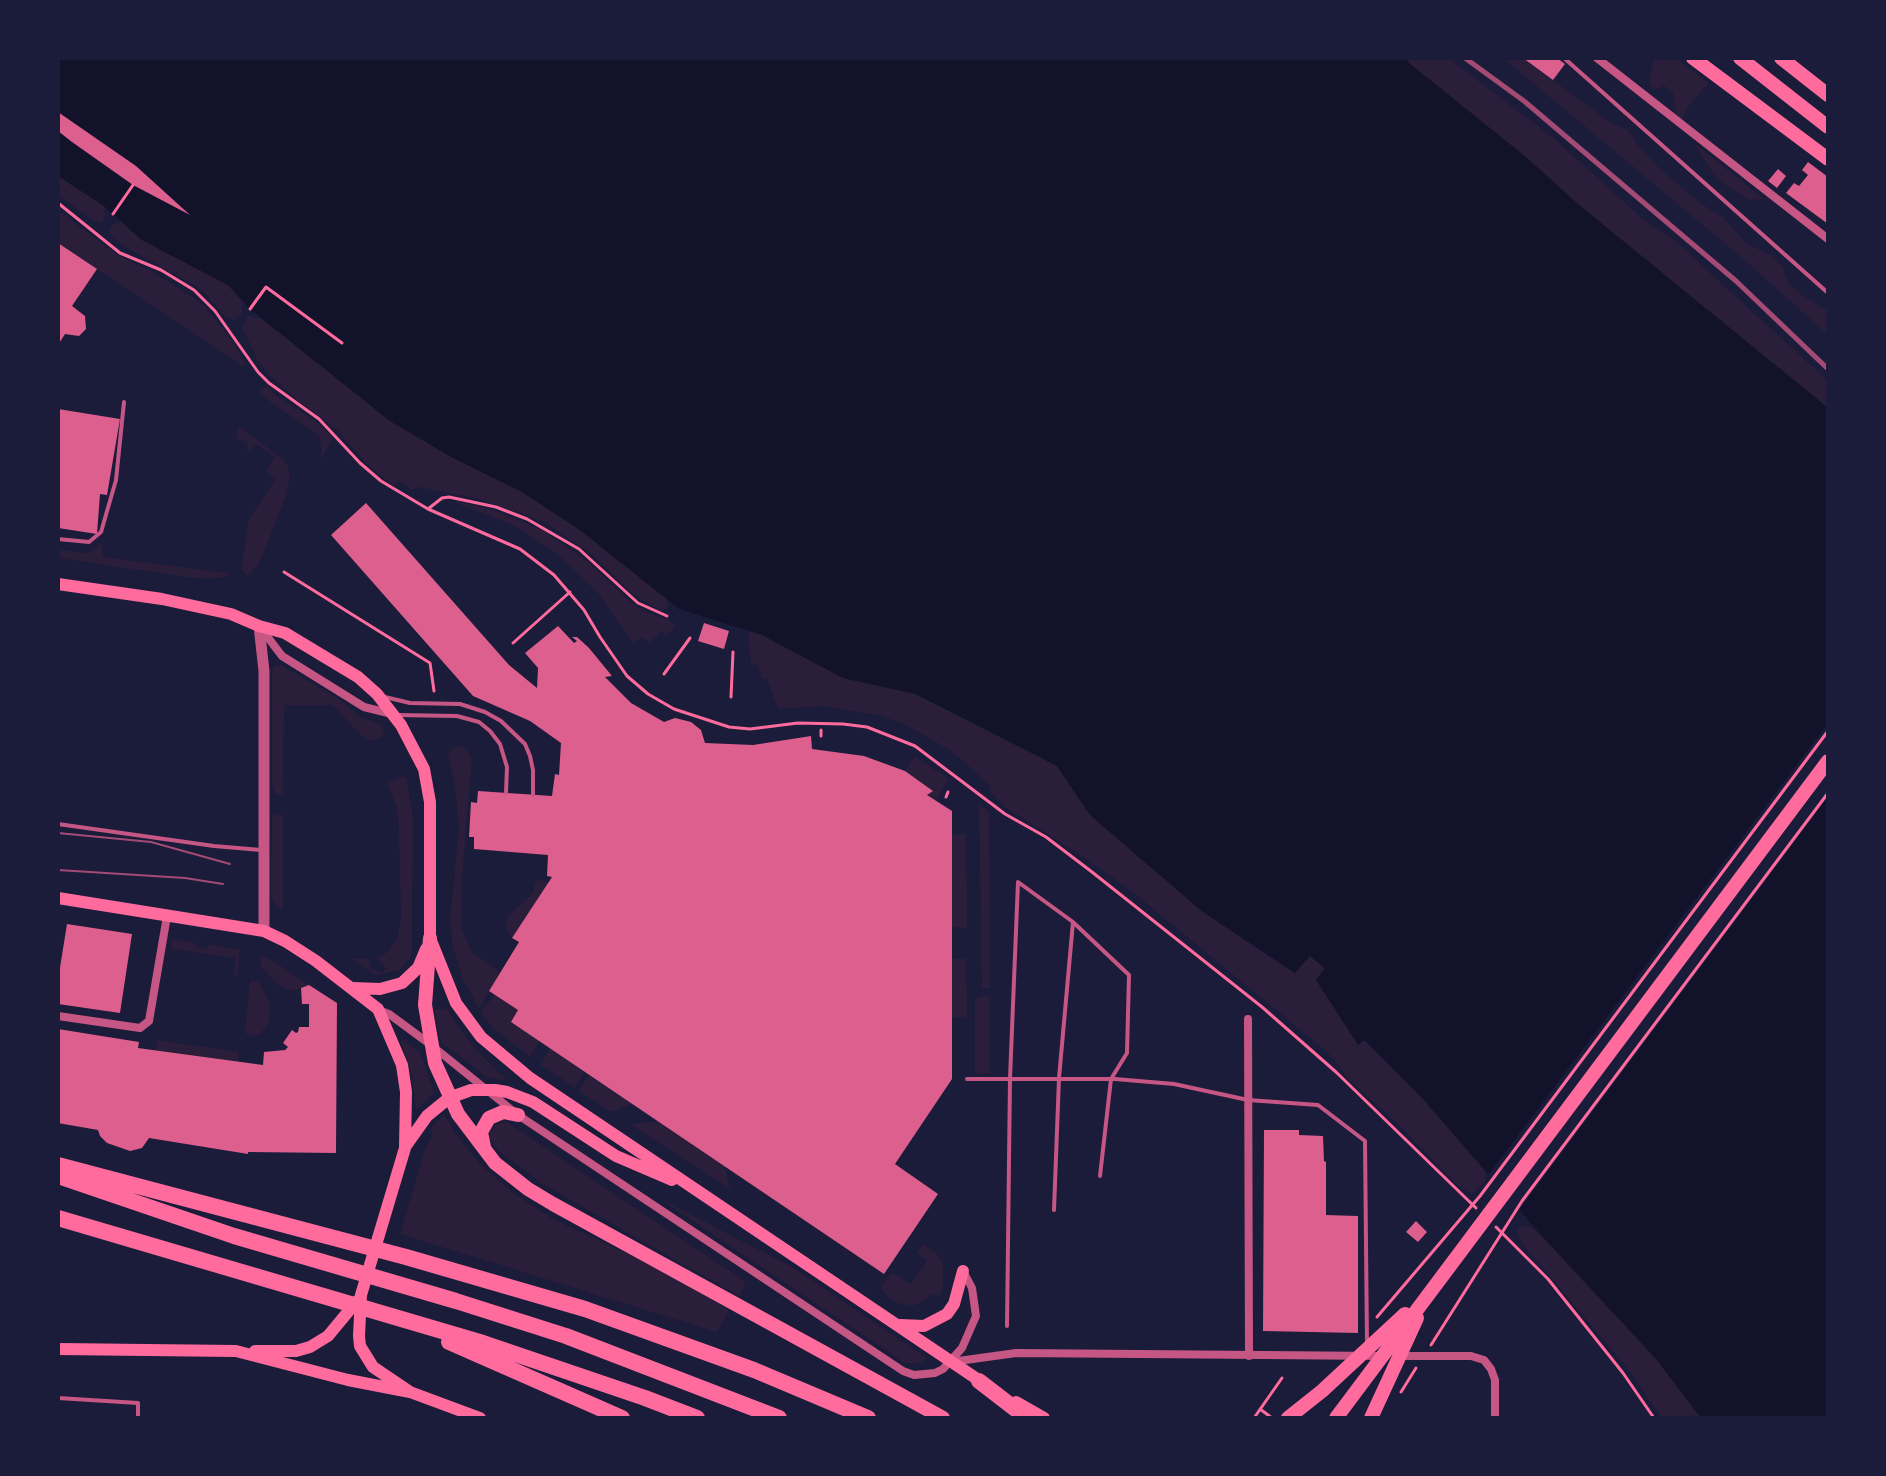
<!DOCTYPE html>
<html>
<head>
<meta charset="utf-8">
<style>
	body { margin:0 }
	#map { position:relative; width:1886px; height:1476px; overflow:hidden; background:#1b1b3a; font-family:Literata,serif }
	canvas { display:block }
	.frame { position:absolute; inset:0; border:60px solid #1b1b3a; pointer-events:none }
</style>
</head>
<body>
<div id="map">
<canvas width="1886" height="1476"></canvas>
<div class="frame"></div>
</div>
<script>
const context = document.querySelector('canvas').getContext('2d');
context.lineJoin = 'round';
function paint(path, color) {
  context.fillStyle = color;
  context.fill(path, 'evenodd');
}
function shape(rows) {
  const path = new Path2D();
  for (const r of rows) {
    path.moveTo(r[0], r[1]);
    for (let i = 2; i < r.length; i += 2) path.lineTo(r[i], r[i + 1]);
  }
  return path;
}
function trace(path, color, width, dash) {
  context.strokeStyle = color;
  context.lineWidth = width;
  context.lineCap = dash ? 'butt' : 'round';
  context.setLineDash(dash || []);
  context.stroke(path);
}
paint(shape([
	[1407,58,1448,58,1551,136,1634,211,1654,228,1673,239,1828,381,1828,408,1579,205,1527,158,1409,63],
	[1503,58,1523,58,1611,123,1628,130,1640,148,1660,169,1700,203,1724,218,1746,243,1771,255,1782,266,1788,283,1803,296,1828,311,1828,335,1740,256],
	[1654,58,1675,58,1709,83,1686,109,1683,118,1679,118,1676,114,1673,92,1664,86,1656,89,1651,87,1649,82],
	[1693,142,1764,199,1750,200,1727,186,1713,173],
	[58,176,104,206,106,215,102,223,92,220,58,195],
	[58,210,116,254,153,272,203,304,233,342,245,363,244,367,58,243],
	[121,222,142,240,228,285,243,302,241,315,234,320,225,317,206,294,196,286,119,243,108,231,113,224],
	[248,316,262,319,390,421,453,458,522,492,580,530,667,599,667,608,661,611,634,595,591,554,543,521,476,498,418,487,412,490,399,481,394,486,368,465,338,431,299,401,269,375,258,361,242,328],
	[263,387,267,387,282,400,314,420,333,438,321,460,322,445,319,436,261,395,259,391],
	[238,426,280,457,287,464,290,475,286,495,262,557,257,566,247,576,241,569,249,519,276,479,266,471,275,457,256,444,247,453,248,442,237,439],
	[456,501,494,510,544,531,588,562,632,603,648,613,669,620,676,626,666,636,661,632,650,643,642,637,633,643,599,594,559,555,513,525,456,503],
	[102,543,103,557,234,574,219,578,194,578,58,558,58,550,88,553],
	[748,631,762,635,843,678,916,694,1057,766,1090,815,1203,912,1294,973,1310,956,1326,969,1358,1045,1364,1040,1423,1099,1484,1169,1486,1180,1472,1194,1457,1185,1394,1120,1349,1080,1335,1060,1320,1046,1130,890,1081,855,1005,807,990,791,990,785,950,750,902,723,881,716,824,706,778,709,767,678,762,679,758,664,751,665],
	[281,665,339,699,361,718,380,724,384,731,382,737,372,741,362,736,332,705,284,705,283,796,275,793,272,783,272,674,274,667],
	[460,746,466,749,472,759,462,877,462,930,472,952,500,972,479,1009,462,977,453,947,450,920,459,829,455,786,448,756,452,748],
	[915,756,949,779,936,801,927,795,933,791,905,771],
	[406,776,413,817,412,951,410,959,398,971,375,975,352,959,369,959,371,968,382,973,386,969,377,958,389,951,397,938,401,918,399,830,397,808,387,782],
	[979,804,989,811,990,988,982,988],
	[274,814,283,815,283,910,275,906,271,897,272,818],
	[952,834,966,834,967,928,951,927],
	[537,879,548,883,512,938,506,930,507,917,532,894],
	[172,939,195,943,195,947,207,949,208,944,240,950,238,975,233,976,236,958,171,949],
	[261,954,275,962,309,985,294,991,279,986,260,966],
	[951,959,966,959,967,1018,951,1017],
	[250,981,259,982,270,1003,269,1021,261,1033,253,1037,245,1033],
	[494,995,518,1010,540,1041,530,1057,494,1029,481,1013],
	[982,996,990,997,990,1073,975,1074,975,999],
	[447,1008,454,1021,476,1050,508,1081,487,1077,441,1042,434,1010],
	[157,1040,239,1052,238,1062,156,1050],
	[403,1040,420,1052,433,1090,434,1093,416,1110,412,1075,401,1042],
	[550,1048,584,1072,575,1088,541,1065],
	[589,1075,633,1104,611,1112,579,1091],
	[444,1114,455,1133,481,1165,516,1195,553,1219,652,1265,729,1310,717,1332,400,1234,425,1150,433,1133,430,1129],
	[658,1121,725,1166,730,1189,630,1124],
	[507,1122,746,1282,739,1296,541,1183,500,1152,490,1139,490,1134,496,1124],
	[657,1197,792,1267,927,1358,921,1363,905,1363],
	[1522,1226,1529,1226,1541,1235,1656,1359,1701,1418,1662,1418,1629,1370,1525,1247,1518,1237,1518,1228],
	[924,1244,938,1255,943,1263,943,1286,939,1297,932,1294,922,1302,912,1306,893,1302,880,1288,892,1272,911,1284,927,1261,917,1253]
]), '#2a1e3b');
paint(shape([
	[58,58,1407,58,1409,63,1527,158,1579,205,1828,408,1828,1418,1701,1418,1656,1359,1541,1235,1423,1099,1365,1040,1358,1045,1316,980,1325,968,1310,956,1295,973,1203,912,1090,815,1057,766,916,694,843,678,762,635,679,609,580,530,522,492,453,458,390,421,250,309,228,285,142,240,104,206,58,176]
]), '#12122b');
paint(shape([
	[1828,723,1828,797,1517,1213,1486,1178]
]), '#1b1b3a');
paint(shape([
	[1523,58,1557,58,1565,64,1553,80],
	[58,112,136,166,190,215,133,185,72,142,58,131],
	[1808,162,1828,177,1828,224,1786,193,1794,183,1799,186,1808,175,1802,170],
	[1778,169,1786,176,1777,188,1768,181],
	[58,243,97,269,72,306,85,316,86,329,79,336,65,334,58,345],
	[58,409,120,419,107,495,100,494,97,534,58,528],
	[366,503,509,665,537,688,538,668,525,653,558,626,574,643,577,641,572,637,577,637,589,648,612,676,605,677,631,703,664,722,675,718,691,722,701,730,705,743,753,745,811,736,812,749,864,756,905,771,933,791,927,795,952,811,952,1079,895,1164,938,1194,884,1274,511,1022,518,1010,489,991,519,942,512,938,552,877,547,876,548,855,474,849,474,837,469,837,471,802,477,803,478,791,552,796,555,774,559,775,561,743,530,721,473,696,331,535],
	[704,623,729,631,724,649,698,641],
	[67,924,132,934,120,1013,58,1004,58,980],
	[309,985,337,1003,336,1153,248,1152,248,1154,149,1138,142,1148,130,1151,107,1143,100,1136,98,1130,58,1123,58,1029,139,1042,138,1048,263,1065,264,1052,285,1050,288,1047,283,1043,292,1030,296,1033,298,1032,299,1027,309,1027,309,1004,302,1004,301,988],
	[1264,1130,1299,1130,1299,1135,1323,1136,1324,1161,1326,1162,1326,1215,1358,1216,1358,1333,1263,1331],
	[1416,1221,1427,1232,1418,1242,1406,1232]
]), '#dd5f8e');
trace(shape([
	[58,203,120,253,161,270,194,290,215,311,258,372,269,383,319,419,360,463,381,481,428,509,520,549,554,575,584,610,600,637,627,676,648,694,674,709,729,727,750,729,798,723,843,724,867,727,915,746,1005,814,1046,837,1092,872,1262,1007,1336,1072,1476,1208],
	[113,214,133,185],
	[250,309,266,287,342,343],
	[428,509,442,498,449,497,496,507,527,519,579,549,638,603,667,616],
	[284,572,430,663,434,691],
	[513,643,570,592],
	[664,674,690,638],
	[731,697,733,652],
	[821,736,821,730],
	[946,797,948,792],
	[1496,1227,1548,1279,1623,1373,1654,1418],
	[1377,1317,1480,1196,1828,731],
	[1431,1345,1522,1201,1828,793],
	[1401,1392,1416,1368],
	[1260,1409,1272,1418],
	[1254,1418,1282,1378]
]), '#ff6b9d', 3);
trace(shape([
	[1564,58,1828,293],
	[58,539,89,542,101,532,116,480,124,402],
	[385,697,410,703,460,704,485,712,501,721,525,744,530,756,533,770,533,795],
	[397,715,457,716,479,722,490,731,500,744,507,767,506,793],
	[58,824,214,846,261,850],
	[1074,923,1129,975,1127,1053,1111,1079,1100,1176],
	[967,1079,1115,1079,1174,1084,1248,1100,1318,1105,1365,1141,1367,1345],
	[1007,1326,1010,1078,1018,882,1073,922,1059,1078,1054,1210],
	[58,1398,138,1403,138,1418]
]), '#c65784', 4);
trace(shape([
	[1597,58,1828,239],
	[260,627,282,656,364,707,392,714],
	[378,1010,389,1014,431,1045,518,1115,903,1371,914,1375,935,1373,943,1369,962,1348,976,1316,972,1288,963,1271],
	[58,1016,140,1028,149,1021,167,916],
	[1248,1019,1249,1356],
	[1399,1356,1471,1356,1484,1360,1491,1369,1495,1380,1495,1418],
	[951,1362,1016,1353,1385,1356]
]), '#c65784', 8);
trace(shape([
	[259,626,264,671,264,931]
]), '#c65784', 11);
trace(shape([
	[58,584,162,599,231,614,259,626,285,633,358,677,377,694,401,725,424,769,430,802,430,938,456,1003,481,1037,530,1078,986,1385],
	[58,898,264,931,285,941,316,961,378,1009,402,1065,406,1092,405,1148,361,1295,359,1336,360,1346,373,1367,410,1392],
	[353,988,380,989,402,983,418,968,426,949],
	[405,1147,427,1116,449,1098,471,1090,495,1090,507,1092,533,1102,616,1156,672,1180],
	[900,1325,924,1326,947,1314,954,1304,963,1271],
	[58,1349,236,1351,348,1380,410,1392,480,1418],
	[255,1351,296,1351,310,1347,328,1336,357,1301],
	[1016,1402,1044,1418]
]), '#ff6b9d', 12);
trace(shape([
	[1693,58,1828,159],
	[1740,58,1828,127],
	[1781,58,1828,95]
]), '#ff6b9d', 14);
trace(shape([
	[430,938,425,1005,435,1063,458,1114,495,1163,528,1189,553,1204,943,1418],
	[484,1147,481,1132,489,1118,503,1112,518,1115],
	[1288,1418,1322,1391,1405,1314],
	[1336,1418,1828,761],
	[1371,1418,1417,1318]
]), '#ff6b9d', 14);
trace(shape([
	[58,1165,406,1257,585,1309,754,1370,868,1418],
	[58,1176,234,1236,456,1301,566,1336,779,1418],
	[58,1218,483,1343,645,1398,697,1418],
	[449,1342,622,1418],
	[979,1381,1027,1418]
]), '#ff6b9d', 16);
trace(shape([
	[58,833,151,842,230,864],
	[58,870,185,878,223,884]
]), '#a44b75', 2);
trace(shape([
	[1465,58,1524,101,1736,281,1828,369]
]), '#a44b75', 5);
</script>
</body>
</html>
